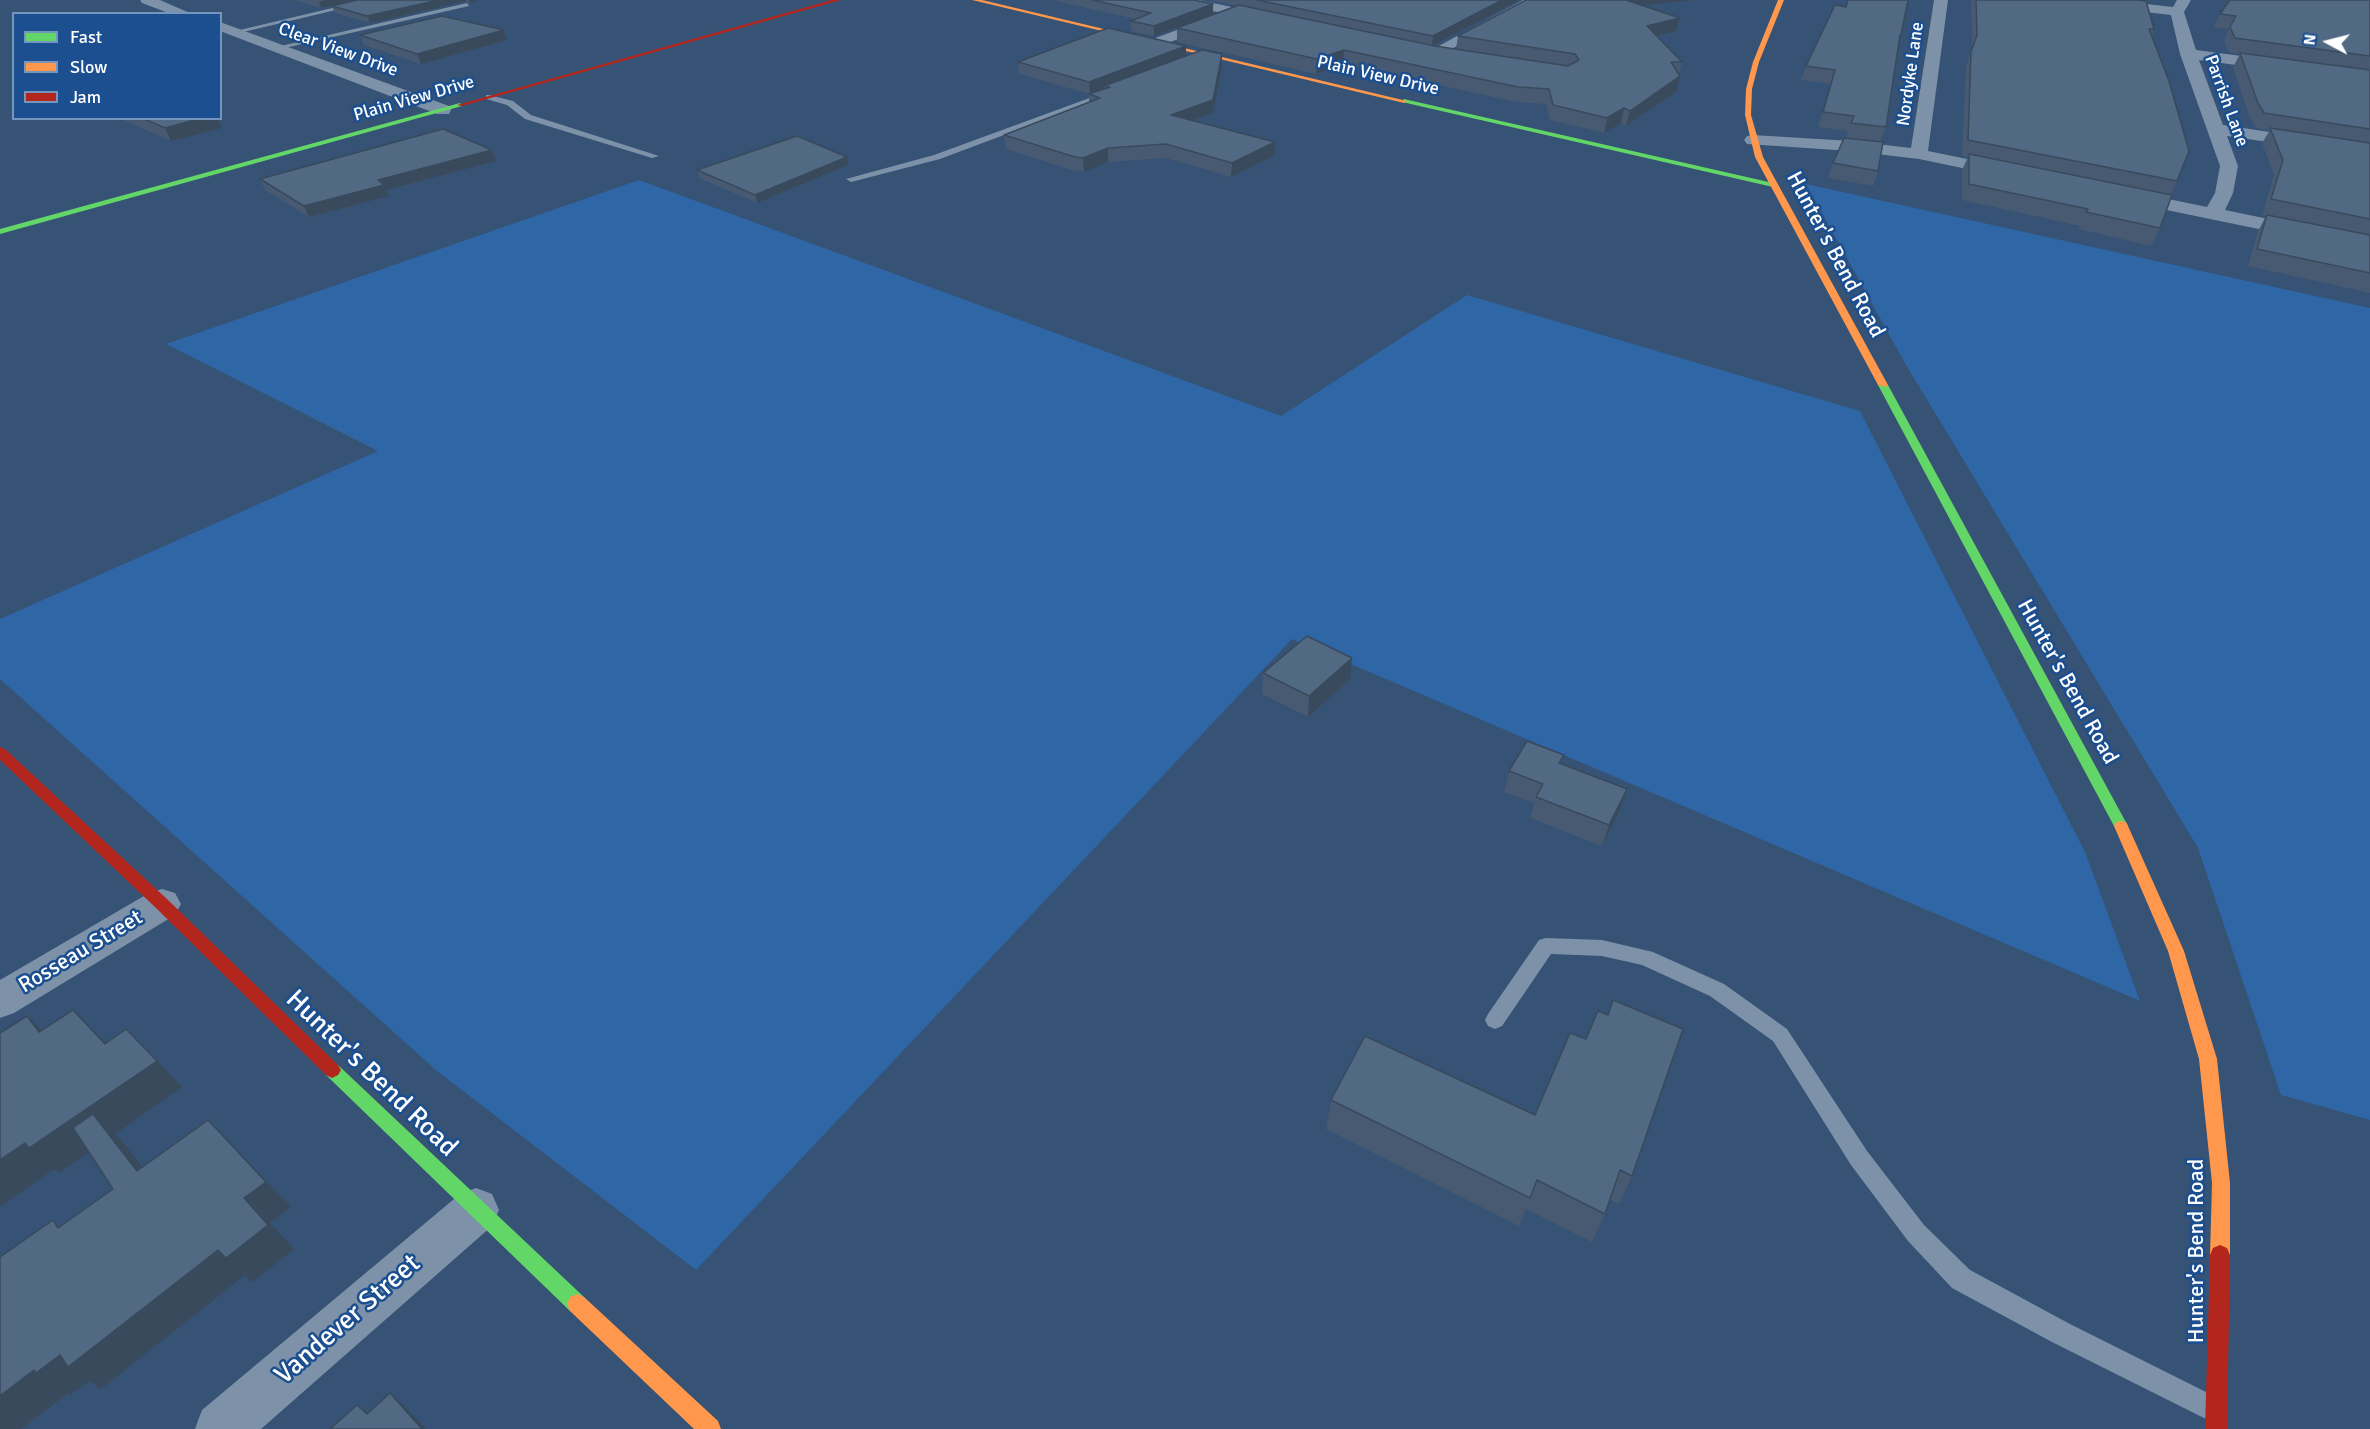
<!DOCTYPE html>
<html>
<head>
<meta charset="utf-8">
<style>
	body { margin:0 }
	#map { position:relative; width:2370px; height:1429px; overflow:hidden; background:#365274; font-family:Signika,sans-serif }
	canvas { display:block }
	.legend { position:absolute; left:12px; top:12px; width:210px; height:108px; box-sizing:border-box; background:#1b4f8f; border:2px solid #7695bc; margin:0; padding:8px 10px; list-style:none; font-size:18px; color:#fff }
	.legend li { display:flex; align-items:center; gap:12px; height:30px }
	.legend b { width:30px; border:2px solid #7695bc }
	.north { position:absolute; left:2298px; top:12px; width:60px; height:60px; -webkit-text-stroke:4px #1b4f8f; paint-order:stroke; rotate:277deg; font-size:16px; font-weight:700; line-height:24px; text-align:center; color:#fff }
	.north::after { content:''; display:block; margin:auto; width:21px; height:27px; background:#fff; clip-path:polygon(50% 0,100% 100%,50% 72%,0 100%) }
</style>
</head>
<body>
<div id="map">
<canvas width="2370" height="1429"></canvas>
<ul class="legend">
<li><b style="height:8px;background:#63d668"></b>Fast</li>
<li><b style="height:8px;background:#ff974d"></b>Slow</li>
<li><b style="height:8px;background:#b3261e"></b>Jam</li>
</ul>
<div class="north">N</div>
</div>
<script>
const context = document.querySelector('canvas').getContext('2d');
context.lineJoin = 'round';
function paint(path, color) {
  context.fillStyle = color;
  context.fill(path, 'evenodd');
}
function shape(rows) {
  const path = new Path2D();
  for (const r of rows) {
    path.moveTo(r[0], r[1]);
    for (let i = 2; i < r.length; i += 2) path.lineTo(r[i], r[i + 1]);
  }
  return path;
}
function trace(path, color, width, dash) {
  context.strokeStyle = color;
  context.lineWidth = width;
  context.lineCap = dash ? 'butt' : 'round';
  context.setLineDash(dash || []);
  context.stroke(path);
}
function write(font, color, halo, rows, align = 'center') {
  context.font = font + ' Signika,sans-serif';
  context.lineWidth = 5;
  context.setLineDash([]);
  context.textBaseline = 'middle';
  context.strokeStyle = halo;
  context.fillStyle = color;
  for (const [text, x, y, turn = 0] of rows) {
    context.save();
    context.translate(x, y);
    context.rotate((+turn || 0) * Math.PI / 180);
    context.textAlign = isNaN(turn) ? turn : align;
    if (halo) context.strokeText(text, 0, 0);
    context.fillText(text, 0, 0);
    context.restore();
  }
}
paint(shape([
	[639,180,1281,416,1467,295,1860,411,2085,852,2140,1001,1292,639,696,1270,437,1071,0,679,0,619,378,451,166,344],
	[1806,184,2370,308,2370,1120,2281,1095,2198,848,1906,365]
]), '#2f66a5');
paint(shape([
	[366,0,378,0,235,34,231,32,366,0],
	[467,3,469,6,276,50,272,48,467,3],
	[1106,92,1113,94,940,159,851,182,846,179,934,155,1106,92],
	[489,95,513,101,531,115,659,156,652,158,525,119,507,105,486,99,486,95,489,95],
	[1546,938,1602,940,1653,952,1724,984,1787,1029,1867,1151,1924,1225,1970,1270,2070,1324,2220,1399,2224,1408,2220,1417,2211,1421,2202,1417,2052,1342,1952,1288,1908,1241,1851,1165,1773,1041,1710,996,1642,965,1602,956,1551,954,1502,1026,1495,1029,1488,1026,1485,1020,1488,1014,1539,940,1546,938]
]), '#7d92a8');
paint(shape([
	[140,0,160,0,192,14,171,14,142,3,140,0],
	[1173,0,1199,0,1269,15,1276,19,1269,23,1180,4,1173,0],
	[1523,0,1540,0,1439,56,1434,58,1426,53,1523,0],
	[1934,0,1948,0,1928,151,2016,169,2019,173,2016,177,2010,178,1919,159,1851,151,1747,144,1744,140,1747,136,1753,135,1851,141,1911,148,1934,0],
	[2068,0,2110,0,2173,7,2177,0,2191,0,2184,12,2196,50,2370,73,2370,83,2199,60,2223,125,2370,147,2370,157,2227,136,2238,166,2233,193,2225,210,2370,240,2370,252,2118,200,2116,196,2118,192,2125,190,2207,207,2215,193,2220,166,2180,54,2171,15,2075,4,2068,0],
	[1220,14,1227,18,1225,21,1160,46,1150,46,1148,43,1150,40,1220,14],
	[220,22,449,106,451,110,449,114,437,114,220,31,220,22],
	[162,889,175,893,181,904,175,915,14,1013,0,1018,0,980,149,893,162,889],
	[476,1188,492,1194,499,1210,492,1226,261,1429,195,1429,202,1410,460,1194,476,1188]
]), '#7d92a8');
paint(shape([
	[1404,99,1773,183,1777,185,1773,187,1402,102,1404,99],
	[460,103,462,106,0,234,0,229,460,103],
	[1883,382,1888,385,2128,826,2126,830,2121,831,2116,830,2114,826,1878,385,1883,382],
	[332,1062,338,1065,584,1297,587,1304,584,1311,577,1314,570,1311,326,1075,323,1070,326,1065,332,1062]
]), '#63d668');
paint(shape([
	[972,0,982,0,1407,101,1404,103,972,0],
	[1778,0,1784,0,1759,62,1752,89,1751,115,1763,157,1888,385,1886,387,1878,385,1755,157,1745,115,1746,89,1753,62,1778,0],
	[2121,821,2126,822,2128,826,2184,951,2217,1059,2230,1183,2230,1255,2227,1262,2220,1265,2213,1262,2210,1255,2212,1183,2199,1059,2168,951,2114,826,2116,822,2121,821],
	[577,1294,584,1297,718,1421,721,1429,694,1429,570,1311,567,1304,570,1297,577,1294]
]), '#ff974d');
paint(shape([
	[832,0,841,0,462,106,457,105,832,0],
	[0,747,5,749,168,900,338,1065,341,1070,338,1075,332,1078,326,1075,156,908,0,760,0,747],
	[2220,1245,2227,1248,2230,1255,2227,1429,2205,1429,2210,1255,2213,1248,2220,1245]
]), '#b3261e');
paint(shape([
	[294,0,356,0,321,8],
	[357,0,478,0,478,1,470,3,466,1,370,23,335,13,332,6],
	[1051,0,1194,0,1213,14,1154,36,1131,31,1131,21,1135,19],
	[1211,0,1519,0,1432,46,1456,49,1458,36,1526,0,1694,0,1642,6,1680,18,1676,31,1657,36,1682,62,1679,74,1680,76,1677,91,1626,126,1621,123,1604,133,1550,120,1546,104,1516,102,1343,64,1316,74,1177,42,1177,28,1238,6],
	[1848,0,1901,35,1898,45,1886,127,1880,142,1878,171,1873,186,1828,178,1833,163,1846,138,1848,131,1818,127,1831,84,1801,80,1806,66,1846,6],
	[1971,0,2145,0,2145,1,2154,29,2152,35,2177,181,2171,195,2160,228,2151,246,2078,229,2080,226,1962,200,1962,170,1968,157,1962,156,1966,66,1972,48],
	[2226,0,2370,0,2370,293,2248,266,2258,231,2266,216,2262,215,2274,175,2262,143,2270,130,2256,128,2250,118,2233,67,2240,54,2228,52,2224,40,2229,29,2213,27,2220,14,2230,1],
	[504,30,507,40,421,64,364,45,360,35],
	[1222,54,1222,67,1213,113,1192,121,1274,156,1231,177,1166,158,1108,162,1084,172,1075,171,1006,149,1004,135,1089,102,1089,94,1019,74,1018,62],
	[119,118,218,118,222,128,171,141],
	[492,150,496,161,386,190,389,196,309,217,265,190,260,179],
	[848,165,757,203,699,178,697,170],
	[1263,673,1350,679,1308,717,1262,694],
	[1561,764,1627,789,1620,810,1602,846,1530,818,1534,803,1504,792,1509,771],
	[1365,1036,1632,1176,1619,1204,1610,1200,1605,1214,1592,1242,1526,1209,1519,1226,1326,1129,1331,1100]
]), '#475a72');
paint(shape([
	[325,0,356,0,321,8,319,2],
	[439,0,466,0,466,1,370,23,367,16],
	[469,0,478,0,478,1,470,3],
	[1502,0,1519,0,1432,46,1433,36],
	[1614,0,1694,0,1612,9],
	[1213,4,1213,14,1154,36,1154,26],
	[1680,18,1676,31,1644,39,1647,26],
	[504,30,507,40,421,64,417,54],
	[1186,46,1186,58,1104,86,1105,89,1090,94,1089,82],
	[1344,50,1343,64,1316,74,1317,59],
	[1222,54,1222,67,1213,113,1171,128,1171,115],
	[1680,76,1677,91,1626,126,1630,111],
	[1624,108,1621,123,1604,133,1607,118],
	[202,118,218,118,222,128,171,141,165,128],
	[1275,142,1274,156,1231,177,1232,163],
	[1108,148,1108,162,1084,172,1083,158],
	[492,150,496,161,386,190,389,196,309,217,304,206,378,180],
	[847,157,848,165,757,203,755,195],
	[1352,658,1350,679,1308,717,1309,696],
	[1627,789,1620,810,1602,846,1609,825],
	[73,1010,100,1037,131,1070,105,1044],
	[27,1016,55,1043,39,1032],
	[126,1029,182,1087,115,1134,121,1140,165,1196,137,1171,111,1137,59,1173,54,1169,0,1207,0,1160],
	[208,1120,291,1207,270,1223,294,1249,253,1282,245,1275,101,1389,89,1381,70,1395,68,1393,21,1429,0,1429,0,1396,244,1198],
	[390,1393,414,1416,426,1429,422,1429]
]), '#394a5c');
const building = shape([
	[357,0,439,0,367,16,332,6,357,0],
	[1092,0,1194,0,1213,4,1154,26,1131,21,1151,13,1092,0],
	[1257,0,1502,0,1433,36,1257,0],
	[1526,0,1626,0,1680,18,1647,26,1682,62,1671,62,1680,76,1630,111,1624,108,1607,118,1553,105,1549,89,1518,87,1344,50,1317,59,1177,28,1239,5,1435,46,1568,66,1579,60,1575,54,1458,36,1526,0],
	[1848,0,1908,0,1901,35,1900,35,1886,127,1851,123,1854,116,1823,112,1835,70,1806,66,1835,5,1846,7,1848,0],
	[1976,0,2137,0,2146,1,2154,29,2149,29,2169,81,2189,151,2177,181,1968,140,1971,52,1977,35,1976,0],
	[2230,0,2370,0,2370,56,2235,38,2230,27,2236,16,2220,14,2230,0],
	[442,16,504,30,417,54,360,35,442,16],
	[1108,28,1186,46,1089,82,1018,62,1108,28],
	[1202,50,1222,54,1213,100,1171,115,1275,142,1232,163,1166,144,1108,148,1083,158,1075,157,1004,135,1100,98,1089,94,1110,87,1104,86,1202,50],
	[2240,53,2370,70,2370,129,2264,113,2258,103,2240,53],
	[142,118,202,118,165,128,142,118],
	[2270,128,2370,143,2370,219,2271,199,2283,160,2270,128],
	[443,129,492,150,378,180,384,185,304,206,260,179,443,129],
	[797,136,847,157,755,195,697,170,797,136],
	[1844,138,1883,142,1878,171,1833,163,1844,138],
	[1969,154,2172,195,2160,228,2086,212,2088,209,1969,184,1969,154],
	[2267,215,2370,235,2370,273,2257,249,2267,215],
	[1307,636,1352,658,1309,696,1263,673,1307,636],
	[1527,741,1564,755,1559,763,1627,789,1609,825,1536,797,1543,784,1509,771,1527,741],
	[1613,1000,1683,1029,1632,1176,1620,1170,1605,1214,1537,1180,1530,1198,1331,1100,1365,1036,1535,1115,1570,1033,1586,1039,1598,1011,1608,1015,1613,1000],
	[73,1010,105,1044,126,1029,157,1061,29,1148,25,1143,0,1160,0,1033,27,1016,39,1032,73,1010],
	[93,1114,137,1171,208,1120,266,1182,244,1198,268,1225,226,1258,218,1250,68,1367,60,1355,36,1373,34,1370,0,1396,0,1257,53,1220,58,1228,113,1189,73,1128,93,1114],
	[390,1393,422,1429,330,1429,357,1405,367,1414,390,1393]
]);
paint(building, '#526984');
trace(building, '#394a5c', 1.5);
write('18px', '#fff', '#1b4f8f', [
	["Clear View Drive",338,50,20],
	["Nordyke Lane",1911,74,-82],
	["Plain View Drive",1378,76,13],
	["Plain View Drive",414,99,-16],
	["Parrish Lane",2226,101,70]
]);
write('22px', '#fff', '#1b4f8f', [
	["Hunter's Bend Road",1835,255,62],
	["Hunter's Bend Road",2067,682,61],
	["Rosseau Street",81,952,-31],
	["Hunter's Bend Road",2197,1251,-90]
]);
write('27px', '#fff', '#1b4f8f', [
	["Hunter's Bend Road",371,1074,44],
	["Vandever Street",348,1320,-41]
]);
</script>
</body>
</html>
